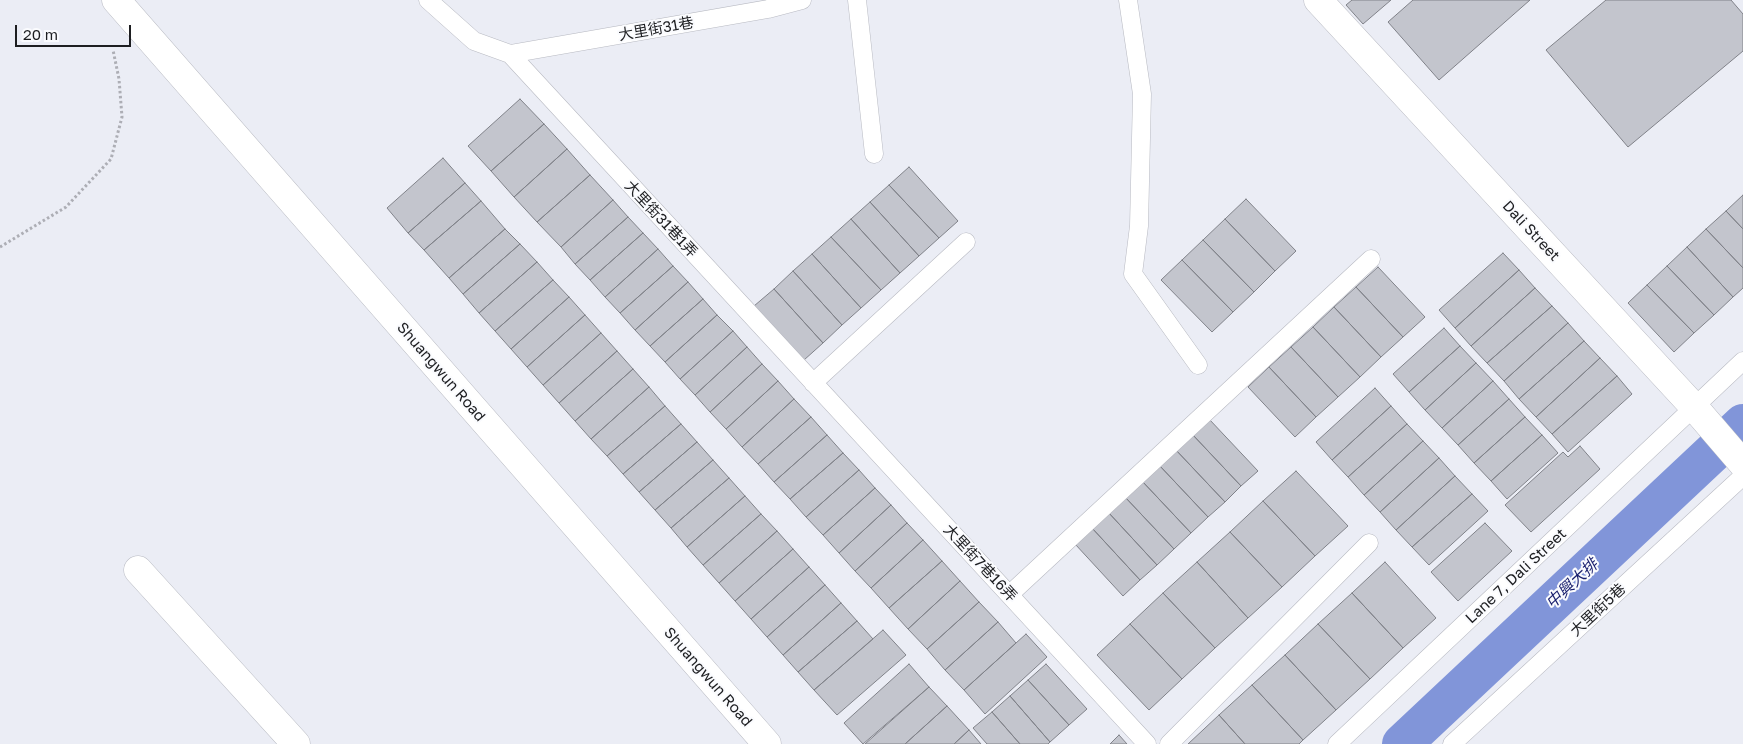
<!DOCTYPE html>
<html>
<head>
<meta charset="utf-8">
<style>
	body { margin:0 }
	#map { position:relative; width:1743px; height:744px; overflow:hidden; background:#ebedf5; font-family:"Golos Text",sans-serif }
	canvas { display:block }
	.scale { position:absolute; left:15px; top:25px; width:116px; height:22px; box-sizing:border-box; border:2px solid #1d1e21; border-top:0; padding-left:6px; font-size:15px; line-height:18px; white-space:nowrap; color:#1d1e21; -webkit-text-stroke:4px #fafbfe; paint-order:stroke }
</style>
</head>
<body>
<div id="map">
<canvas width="1743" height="744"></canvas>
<div class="scale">20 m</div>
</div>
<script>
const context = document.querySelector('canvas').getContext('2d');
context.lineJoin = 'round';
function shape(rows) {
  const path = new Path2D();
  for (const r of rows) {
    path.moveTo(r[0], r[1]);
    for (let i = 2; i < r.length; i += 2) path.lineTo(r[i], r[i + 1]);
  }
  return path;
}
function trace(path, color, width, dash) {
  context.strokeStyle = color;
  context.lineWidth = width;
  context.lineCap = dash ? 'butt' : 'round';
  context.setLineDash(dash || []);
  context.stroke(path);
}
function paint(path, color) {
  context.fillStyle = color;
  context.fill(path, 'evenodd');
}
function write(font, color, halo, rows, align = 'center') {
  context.font = font + ' "Golos Text","Noto Sans TC",sans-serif';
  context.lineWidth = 4;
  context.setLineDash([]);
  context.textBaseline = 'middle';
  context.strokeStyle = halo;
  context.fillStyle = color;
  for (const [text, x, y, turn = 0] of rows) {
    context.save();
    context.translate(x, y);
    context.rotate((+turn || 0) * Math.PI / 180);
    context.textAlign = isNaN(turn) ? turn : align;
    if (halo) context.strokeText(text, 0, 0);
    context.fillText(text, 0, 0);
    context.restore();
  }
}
trace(shape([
	[1402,744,1743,424]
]), '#8195d9', 40);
const building = shape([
	[1352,0,1391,0,1363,24,1346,5,1352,0],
	[1413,0,1530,0,1439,80,1388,22,1413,0],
	[1606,0,1731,0,1743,14,1743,51,1628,147,1546,50,1606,0],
	[520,99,544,124,491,171,468,146,520,99],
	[544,124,567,149,514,197,491,171,544,124],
	[567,149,590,175,537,222,514,197,567,149],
	[443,158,465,183,408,233,387,208,443,158],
	[909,167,958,221,939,238,889,185,909,167],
	[590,175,613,200,561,247,537,222,590,175],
	[465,183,481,201,424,250,408,233,465,183],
	[889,185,939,238,919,256,870,202,889,185],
	[1743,195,1743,229,1726,211,1743,195],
	[1246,199,1296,251,1275,271,1225,219,1246,199],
	[613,200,628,217,575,264,561,247,613,200],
	[481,201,505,229,449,278,424,250,481,201],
	[870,202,919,256,900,273,851,219,870,202],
	[1726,211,1743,229,1743,268,1706,229,1726,211],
	[628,217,643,233,590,280,575,264,628,217],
	[851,219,900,273,881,290,831,237,851,219],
	[1225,219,1275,271,1254,292,1203,240,1225,219],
	[505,229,520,244,463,294,449,278,505,229],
	[1706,229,1743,268,1743,288,1733,297,1687,247,1706,229],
	[643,233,658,249,605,297,590,280,643,233],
	[831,237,881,290,861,308,812,254,831,237],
	[1203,240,1254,292,1233,312,1182,260,1203,240],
	[520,244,537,262,479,313,463,294,520,244],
	[1687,247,1733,297,1714,315,1667,266,1687,247],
	[658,249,673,266,620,313,605,297,658,249],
	[1503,253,1519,270,1455,328,1439,310,1503,253],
	[812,254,861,308,842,325,793,271,812,254],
	[1182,260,1233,312,1212,332,1161,280,1182,260],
	[537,262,553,280,495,331,479,313,537,262],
	[673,266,688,282,635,330,620,313,673,266],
	[1667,266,1714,315,1694,333,1647,285,1667,266],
	[1378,267,1425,317,1403,337,1356,287,1378,267],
	[1519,270,1535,288,1471,346,1455,328,1519,270],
	[793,271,842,325,823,343,774,289,793,271],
	[553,280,569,297,511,349,495,331,553,280],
	[688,282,703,299,650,346,635,330,688,282],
	[1647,285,1694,333,1674,352,1628,303,1647,285],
	[1356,287,1403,337,1381,357,1334,307,1356,287],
	[1535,288,1552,306,1487,363,1471,346,1535,288],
	[774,289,823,343,804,360,754,306,774,289],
	[569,297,585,315,527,367,511,349,569,297],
	[703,299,717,315,665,362,650,346,703,299],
	[1552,306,1568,323,1504,381,1487,363,1552,306],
	[1334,307,1381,357,1360,377,1313,327,1334,307],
	[585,315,601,333,543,385,527,367,585,315],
	[717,315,733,331,680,379,665,362,717,315],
	[1568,323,1584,341,1519,399,1504,381,1568,323],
	[1313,327,1360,377,1338,397,1291,347,1313,327],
	[1444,328,1460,346,1409,392,1393,374,1444,328],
	[733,331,747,347,695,395,680,379,733,331],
	[601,333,617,351,559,403,543,385,601,333],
	[1584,341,1600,358,1536,417,1519,399,1584,341],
	[1460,346,1476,363,1425,410,1409,392,1460,346],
	[747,347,762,364,710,412,695,395,747,347],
	[1291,347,1338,397,1316,417,1269,367,1291,347],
	[617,351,633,369,575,421,559,403,617,351],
	[1600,358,1617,376,1552,434,1536,417,1600,358],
	[1476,363,1493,381,1442,428,1425,410,1476,363],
	[762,364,778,381,726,429,710,412,762,364],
	[1269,367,1316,417,1295,437,1248,387,1269,367],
	[633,369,649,387,591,439,575,421,633,369],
	[1617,376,1632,394,1568,452,1552,434,1617,376],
	[778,381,794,399,742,447,726,429,778,381],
	[1493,381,1509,399,1458,445,1442,428,1493,381],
	[649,387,665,406,607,456,591,439,649,387],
	[1375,388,1391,406,1332,460,1316,442,1375,388],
	[794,399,811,417,758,464,742,447,794,399],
	[1509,399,1525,417,1474,463,1458,445,1509,399],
	[665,406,681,424,623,474,607,456,665,406],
	[1391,406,1407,424,1348,477,1332,460,1391,406],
	[811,417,827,435,774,482,758,464,811,417],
	[1525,417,1542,435,1491,481,1474,463,1525,417],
	[1209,419,1258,471,1241,486,1192,434,1209,419],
	[681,424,697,442,639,492,623,474,681,424],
	[1407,424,1423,441,1364,495,1348,477,1407,424],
	[1192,434,1241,486,1225,502,1175,449,1192,434],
	[827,435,843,453,790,499,774,482,827,435],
	[1542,435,1558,453,1507,499,1491,481,1542,435],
	[1423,441,1439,458,1380,512,1364,495,1423,441],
	[697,442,713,460,655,510,639,492,697,442],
	[1580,446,1600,469,1531,532,1505,505,1563,452,1568,457,1580,446],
	[1175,449,1225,502,1208,517,1159,465,1175,449],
	[843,453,859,470,806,517,790,499,843,453],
	[1439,458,1455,476,1396,530,1380,512,1439,458],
	[713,460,729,478,671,528,655,510,713,460],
	[1159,465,1208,517,1191,533,1142,481,1159,465],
	[859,470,875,488,823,535,806,517,859,470],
	[1296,471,1348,526,1315,556,1263,501,1296,471],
	[1455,476,1472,494,1412,547,1396,530,1455,476],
	[729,478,745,496,687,547,671,528,729,478],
	[1142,481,1191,533,1174,549,1125,497,1142,481],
	[875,488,891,505,839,553,823,535,875,488],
	[1472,494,1488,511,1429,565,1412,547,1472,494],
	[745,496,761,514,703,565,687,547,745,496],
	[1125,497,1174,549,1157,565,1108,512,1125,497],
	[1263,501,1315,556,1282,587,1230,532,1263,501],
	[891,505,907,523,855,571,839,553,891,505],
	[1108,512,1157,565,1140,580,1092,528,1108,512],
	[761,514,777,531,719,583,703,565,761,514],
	[907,523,923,540,871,588,855,571,907,523],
	[1485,523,1512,551,1458,601,1431,572,1485,523],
	[1092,528,1140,580,1123,596,1075,544,1092,528],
	[777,531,793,549,735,601,719,583,777,531],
	[1230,532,1282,587,1248,618,1197,562,1230,532],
	[923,540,942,561,889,608,871,588,923,540],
	[793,549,809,567,751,619,735,601,793,549],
	[942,561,960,581,908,629,889,608,942,561],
	[1197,562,1248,618,1215,648,1163,593,1197,562],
	[1385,562,1436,618,1403,648,1352,593,1385,562],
	[809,567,825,585,767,637,751,619,809,567],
	[960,581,979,602,927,649,908,629,960,581],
	[825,585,841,603,783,655,767,637,825,585],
	[1163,593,1215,648,1182,679,1130,624,1163,593],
	[1352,593,1403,648,1370,679,1318,624,1352,593],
	[979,602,998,622,945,670,927,649,979,602],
	[841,603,857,621,798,672,783,655,841,603],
	[857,621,873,639,814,690,798,672,857,621],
	[998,622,1016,643,964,690,945,670,998,622],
	[1130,624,1182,679,1149,710,1097,655,1130,624],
	[1318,624,1370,679,1336,710,1285,655,1318,624],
	[883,630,906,655,837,715,814,690,883,630],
	[1026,634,1047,657,985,714,964,690,1026,634],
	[1285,655,1336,710,1303,740,1252,685,1285,655],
	[909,664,929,687,863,744,844,723,909,664],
	[1046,664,1087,709,1069,725,1028,680,1046,664],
	[1028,680,1069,725,1050,742,1010,696,1028,680],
	[1252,685,1303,740,1299,744,1245,744,1219,715,1252,685],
	[929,687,947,706,905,744,865,744,929,687],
	[1010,696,1050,742,1048,744,1020,744,992,712,1010,696],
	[947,706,969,730,954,744,905,744,947,706],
	[992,712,1020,744,987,744,973,728,992,712],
	[1219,715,1245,744,1188,744,1219,715],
	[969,730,981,744,954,744,969,730],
	[1119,735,1127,744,1110,744,1119,735]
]);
paint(building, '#c3c5cd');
trace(building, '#808289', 1);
const service = shape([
	[428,0,474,41,510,54,1147,744],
	[857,0,874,154],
	[1128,0,1142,94,1139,226,1133,274,1198,365],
	[510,54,768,9,802,0],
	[813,383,966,242],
	[1010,594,1371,259],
	[1169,744,1369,543],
	[1337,744,1743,361],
	[1452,744,1743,476]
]);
const minor = shape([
	[116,0,767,744],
	[1318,0,1694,407,1743,464],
	[138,570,296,744]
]);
trace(service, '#b8bac2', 19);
trace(minor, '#b8bac2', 29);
trace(shape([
	[0,247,66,207,111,159,122,117,119,79,113,50]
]), '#adaeb5', 3, [2.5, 2.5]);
trace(service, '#fff', 18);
trace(minor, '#fff', 28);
write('15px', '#1d1e21', '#fafbfe', [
	["大里街31巷",656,29,-10],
	["大里街31巷1弄",661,219,47],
	["Dali Street",1531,231,47],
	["Shuangwun Road",441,372,49],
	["大里街7巷16弄",980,563,47],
	["Lane 7, Dali Street",1516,576,-43],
	["大里街5巷",1598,610,-43],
	["Shuangwun Road",708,677,49]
]);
write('italic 16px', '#181e6d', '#fafbfe', [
	["中興大排",1572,584,-43]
]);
</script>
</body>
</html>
